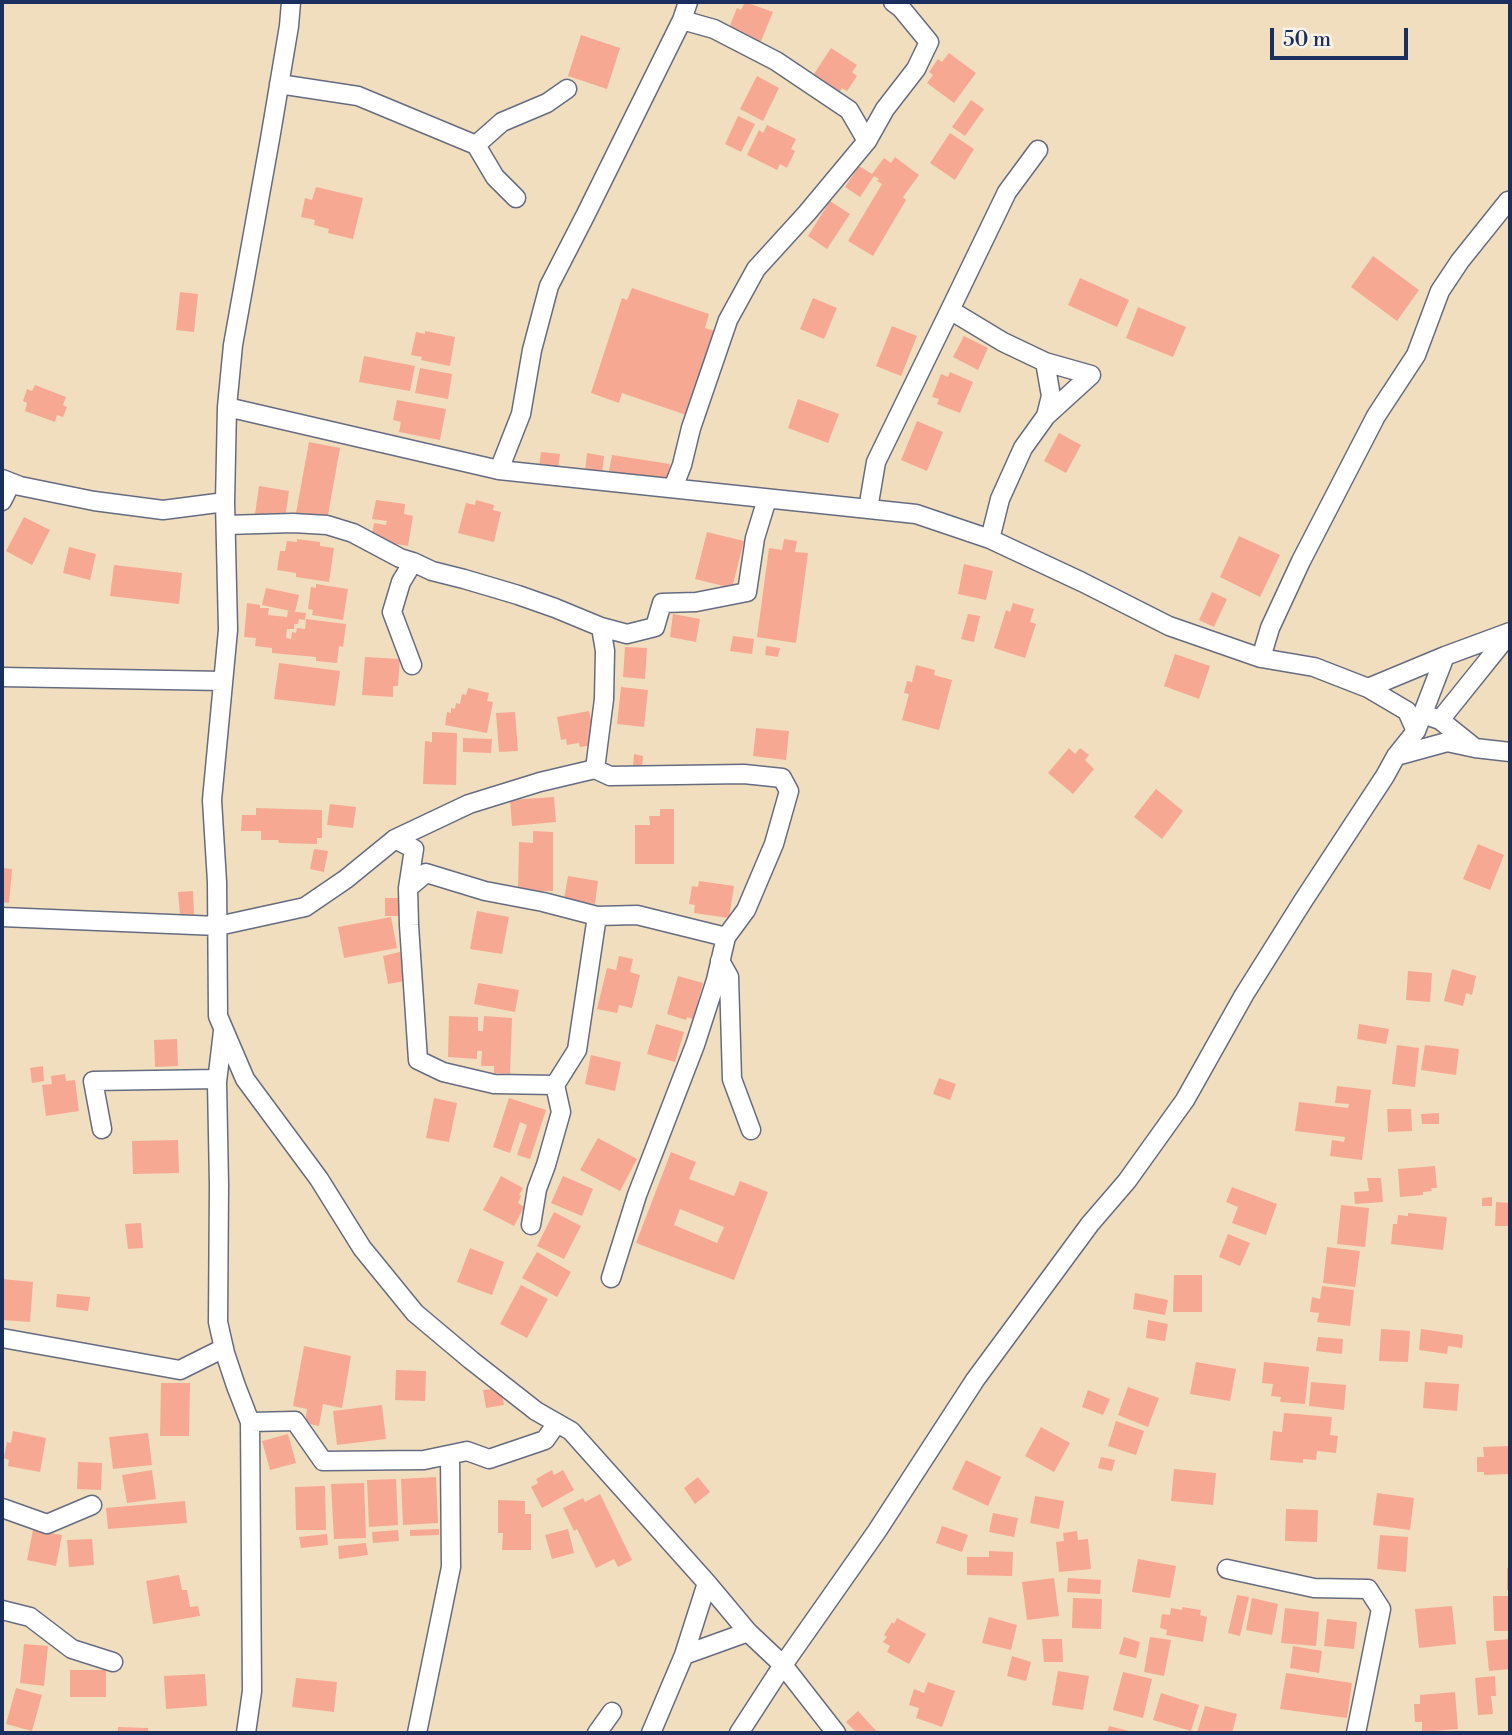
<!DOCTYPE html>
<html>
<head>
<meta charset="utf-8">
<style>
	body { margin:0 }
	#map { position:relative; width:1512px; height:1735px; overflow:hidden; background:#f0debf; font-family:"Libre Bodoni",serif }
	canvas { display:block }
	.frame { position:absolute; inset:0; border:4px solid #1b2f5e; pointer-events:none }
	.scale { position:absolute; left:1270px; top:28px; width:138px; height:32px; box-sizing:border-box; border:4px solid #1b2f5e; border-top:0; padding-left:9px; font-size:21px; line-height:24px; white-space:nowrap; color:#1b2f5e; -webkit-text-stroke:5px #f7f3e8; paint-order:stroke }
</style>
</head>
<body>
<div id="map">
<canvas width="1512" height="1735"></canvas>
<div class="frame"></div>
<div class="scale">50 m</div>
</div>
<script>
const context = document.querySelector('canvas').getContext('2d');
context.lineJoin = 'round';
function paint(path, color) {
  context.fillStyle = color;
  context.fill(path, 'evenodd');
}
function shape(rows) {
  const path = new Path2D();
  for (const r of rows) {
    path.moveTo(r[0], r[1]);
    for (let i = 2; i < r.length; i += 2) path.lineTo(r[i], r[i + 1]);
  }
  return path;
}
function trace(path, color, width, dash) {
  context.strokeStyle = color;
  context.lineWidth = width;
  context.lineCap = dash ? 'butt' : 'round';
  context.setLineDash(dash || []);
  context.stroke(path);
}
paint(shape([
	[745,2,773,12,759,46,729,28,737,8,741,10],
	[581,35,620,48,607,89,568,76],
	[831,48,857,65,852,72,857,76,847,91,842,88,838,94,812,77],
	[949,53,976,73,954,103,927,83,933,75,929,72,938,59,942,62],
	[757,76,779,88,763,121,740,109],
	[971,100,984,109,965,136,952,127],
	[738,116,755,124,741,152,725,144],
	[767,125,796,139,791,149,795,151,787,168,780,164,777,170,747,155,759,130,763,133],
	[950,133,974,149,955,180,930,163],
	[895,157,919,175,903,197,906,200,873,256,848,241,882,184,877,181,879,179,874,176,860,197,845,187,859,166,872,174,884,158,891,163],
	[316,187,363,198,353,239,328,233,329,229,314,225,315,220,301,217,305,198,312,200],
	[830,201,850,214,827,249,808,236],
	[1373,256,1419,290,1397,321,1351,287],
	[1080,278,1129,300,1117,327,1068,305],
	[632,288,709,314,705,328,715,331,686,415,622,393,619,403,591,393,622,298,627,300],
	[180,292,198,294,194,332,176,330],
	[813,298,837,308,824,339,800,329],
	[1138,307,1186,327,1173,357,1126,338],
	[892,326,917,336,901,376,876,366],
	[425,331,455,337,450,366,421,360,422,357,411,355,416,332,425,334],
	[964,336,988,348,978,370,953,357],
	[364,356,415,366,410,391,359,382],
	[420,368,452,374,448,399,415,393],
	[950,372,973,382,960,413,937,404,939,399,932,397,941,374,948,377],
	[35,385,66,397,63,405,67,407,63,417,57,415,55,422,25,411,27,403,23,401,27,389,32,391],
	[798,399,839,414,828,443,788,428],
	[397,400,446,409,440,440,399,432,401,422,393,420],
	[917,421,943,432,927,471,901,460],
	[1059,433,1081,445,1066,473,1044,461],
	[309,442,340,448,327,520,296,513],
	[541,452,560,454,558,469,539,467],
	[587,453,604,456,602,474,585,472],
	[612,455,670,464,667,480,609,471],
	[259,486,289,491,285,519,255,514],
	[376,500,405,504,404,514,413,516,408,546,371,540,374,523,386,525,387,521,372,519],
	[476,500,494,505,493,510,501,512,494,542,458,533,466,503,475,505],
	[24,517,50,530,32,565,6,551],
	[707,532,744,541,732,588,695,579],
	[1239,536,1280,555,1260,597,1220,577],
	[297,539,320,542,320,546,334,548,329,582,296,577,296,573,277,570,280,551,285,551,287,541,297,542],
	[784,539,797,541,795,552,808,553,796,643,757,637,769,548,782,550],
	[69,547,96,554,90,580,63,573],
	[964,564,993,571,986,600,958,594],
	[114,565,182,573,179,604,110,596],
	[316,584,348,589,343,620,312,615,313,610,308,609,311,587,316,588],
	[266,588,299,595,295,612,262,605],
	[1212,592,1227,599,1214,627,1199,620],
	[247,603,260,605,260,608,269,608,268,615,287,617,288,611,306,613,305,620,299,619,298,624,294,624,294,629,287,629,286,638,291,639,292,632,296,633,297,628,305,629,306,619,346,624,343,647,339,646,337,663,316,661,316,657,272,653,272,648,255,646,256,638,244,637],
	[1013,603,1034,609,1030,622,1036,624,1025,658,994,648,1006,610,1010,612],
	[673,614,700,619,696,642,670,637],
	[968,614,980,616,974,642,961,639],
	[733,636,754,639,752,654,730,651],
	[766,646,780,648,778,657,765,655],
	[625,647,647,648,645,679,623,677],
	[1175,654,1210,666,1199,699,1164,686],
	[365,657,400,659,398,686,393,686,393,697,362,695],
	[279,663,340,671,335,706,274,699],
	[916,665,935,670,934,675,952,680,939,730,902,720,909,694,904,693,907,681,912,682],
	[621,687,648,690,644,727,617,724],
	[468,688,489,693,487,701,493,702,487,733,445,725,447,712,451,713,451,708,455,709,456,703,460,704,462,694,466,695],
	[589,711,591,720,594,719,593,745,580,747,579,743,567,745,566,739,561,740,557,717],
	[515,712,518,751,499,752,496,713],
	[756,728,789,731,786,760,753,756],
	[432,732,457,733,456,785,423,784,425,741,432,742],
	[463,738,492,739,491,753,463,752],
	[1069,748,1075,754,1080,748,1089,755,1085,760,1094,769,1073,794,1048,773],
	[634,754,643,756,642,768,633,767],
	[1156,789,1183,811,1162,839,1134,817],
	[554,797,556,822,512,826,510,800],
	[330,804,356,807,353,828,327,825],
	[256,808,322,810,322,838,317,838,317,844,279,843,278,840,261,840,261,831,241,831,242,815,256,815],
	[660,809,674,809,674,864,635,864,635,825,650,825,649,816,660,816],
	[533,831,553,832,553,891,518,891,519,842,533,843],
	[1478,844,1504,855,1490,890,1463,879],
	[314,849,328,851,324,872,310,869],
	[2,868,12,869,9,903,2,902],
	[568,876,598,881,595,904,564,899],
	[699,881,734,886,729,918,694,913,695,905,689,904,692,886,698,887],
	[193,891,194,914,180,915,178,892],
	[385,898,399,898,399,916,385,916],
	[477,911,509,917,502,954,470,949],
	[391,917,397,948,344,958,338,927],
	[400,952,405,981,388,984,383,956],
	[619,956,633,959,630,972,640,975,632,1008,619,1005,617,1013,597,1009,607,968,616,970],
	[1452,969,1476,976,1472,995,1466,993,1463,1006,1444,1001],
	[1408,971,1432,973,1430,1002,1406,1000],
	[678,976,703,983,693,1019,687,1017,686,1020,667,1014],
	[478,983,519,990,515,1012,474,1004],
	[449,1016,478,1017,478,1031,483,1031,484,1016,512,1018,510,1074,494,1073,494,1066,481,1066,482,1051,477,1051,477,1059,448,1057],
	[656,1024,684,1032,675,1062,647,1054],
	[1359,1024,1389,1029,1386,1044,1357,1039],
	[177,1039,178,1066,155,1067,154,1040],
	[1397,1045,1419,1048,1415,1087,1392,1084],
	[1425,1045,1459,1049,1456,1075,1421,1070],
	[591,1055,621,1062,615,1091,585,1084],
	[43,1066,44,1081,32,1083,30,1068],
	[65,1074,66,1081,75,1080,79,1111,46,1116,42,1085,52,1084,51,1076],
	[939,1078,956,1084,950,1100,933,1094],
	[1337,1086,1371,1090,1362,1160,1330,1156,1332,1140,1344,1142,1345,1137,1295,1131,1299,1102,1348,1108,1349,1104,1335,1103],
	[434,1098,457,1103,449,1142,426,1138],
	[509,1098,546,1110,530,1159,517,1155,527,1125,520,1122,510,1153,493,1147],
	[1387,1109,1411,1109,1412,1131,1388,1132],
	[1439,1113,1439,1124,1422,1124,1421,1114],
	[598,1138,637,1159,620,1191,580,1170],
	[178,1140,179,1173,133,1174,132,1141],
	[671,1152,696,1162,689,1179,734,1196,740,1181,768,1192,734,1280,636,1243],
	[680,1209,724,1227,717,1243,674,1225],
	[1435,1166,1437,1188,1431,1188,1432,1191,1423,1192,1423,1195,1400,1197,1398,1169],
	[501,1176,523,1188,519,1195,521,1196,518,1203,524,1207,514,1226,483,1210],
	[563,1176,593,1189,582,1216,551,1203],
	[1367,1178,1381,1178,1383,1202,1355,1204,1354,1192,1369,1191],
	[1232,1187,1277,1204,1266,1235,1232,1223,1238,1207,1226,1202],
	[1492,1197,1492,1206,1482,1206,1482,1198],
	[1496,1202,1510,1203,1510,1226,1495,1226],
	[1341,1205,1369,1208,1365,1247,1337,1244],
	[554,1212,581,1226,564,1259,537,1246],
	[1408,1213,1447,1217,1443,1250,1391,1244,1393,1224,1397,1224,1398,1215,1408,1216],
	[141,1223,143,1248,128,1249,125,1224],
	[1228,1234,1250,1243,1240,1266,1219,1257],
	[1327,1247,1360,1251,1355,1287,1323,1283],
	[470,1248,504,1262,492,1295,457,1282],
	[537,1252,571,1272,557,1297,522,1278],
	[1174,1275,1202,1275,1202,1312,1173,1312],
	[2,1279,33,1282,30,1322,2,1320],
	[521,1285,548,1299,527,1338,500,1324],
	[1322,1286,1354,1290,1350,1326,1317,1322,1319,1313,1310,1312,1312,1297,1320,1299],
	[1135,1293,1168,1300,1165,1315,1133,1309],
	[57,1294,90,1297,88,1311,56,1307],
	[1148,1320,1168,1324,1165,1341,1146,1338],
	[1381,1329,1410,1331,1408,1362,1379,1361],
	[1421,1329,1463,1335,1462,1348,1448,1346,1447,1354,1419,1350],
	[1318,1337,1343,1339,1342,1354,1316,1351],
	[304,1346,351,1356,342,1408,323,1404,319,1426,305,1423,307,1409,293,1406],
	[1196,1362,1236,1369,1230,1401,1190,1394],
	[1264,1362,1309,1367,1305,1404,1280,1402,1281,1397,1271,1396,1273,1384,1262,1383],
	[396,1370,426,1371,425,1401,395,1400],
	[1311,1382,1346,1385,1344,1410,1309,1406],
	[1425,1382,1459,1384,1457,1411,1423,1408],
	[161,1383,190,1383,189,1436,160,1436],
	[1128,1387,1159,1398,1148,1427,1118,1415],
	[501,1388,504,1405,486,1408,483,1390],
	[1088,1390,1110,1399,1103,1415,1082,1407],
	[382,1405,386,1439,337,1445,333,1411],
	[1284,1413,1332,1417,1330,1435,1338,1436,1336,1453,1317,1451,1316,1460,1303,1459,1303,1463,1270,1460,1273,1431,1282,1432],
	[1116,1421,1144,1431,1136,1455,1108,1446],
	[1041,1427,1070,1443,1054,1472,1025,1456],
	[13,1431,46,1438,40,1472,8,1466,9,1460,4,1458,7,1442,11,1443],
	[148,1433,152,1465,113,1469,109,1437],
	[288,1434,296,1463,270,1470,262,1441],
	[1510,1446,1510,1474,1484,1475,1484,1472,1477,1472,1477,1457,1484,1457,1483,1447],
	[1101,1457,1115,1460,1112,1471,1098,1468],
	[966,1460,1001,1477,988,1506,952,1489],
	[78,1462,102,1463,101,1490,77,1489],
	[1174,1469,1216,1473,1213,1505,1171,1501],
	[152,1470,156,1499,127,1503,122,1475],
	[552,1470,554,1475,563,1470,574,1490,542,1508,531,1487,538,1483,536,1479],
	[436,1477,438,1523,403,1525,401,1479],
	[698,1477,710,1492,695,1504,684,1488],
	[396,1479,398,1525,369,1527,367,1480],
	[364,1483,366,1538,334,1539,331,1484],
	[325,1486,326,1530,296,1530,295,1487],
	[1377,1493,1414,1498,1410,1530,1373,1525],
	[600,1494,632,1560,618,1567,614,1559,596,1568,577,1529,574,1531,563,1508,583,1498,585,1502],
	[1035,1496,1064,1501,1059,1529,1030,1523],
	[498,1500,525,1501,525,1514,531,1514,531,1550,502,1550,503,1533,498,1533],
	[185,1501,187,1523,108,1529,106,1508],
	[1286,1509,1318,1510,1317,1542,1285,1541],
	[993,1513,1018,1518,1014,1537,989,1532],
	[942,1526,968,1535,962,1552,936,1543],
	[439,1529,439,1535,410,1536,410,1530],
	[568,1529,574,1553,552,1559,545,1535],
	[33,1530,62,1535,56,1566,27,1560],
	[398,1530,399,1541,373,1543,372,1532],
	[1077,1531,1078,1540,1088,1539,1091,1569,1059,1572,1056,1542,1064,1541,1063,1533],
	[327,1534,328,1545,301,1548,299,1537],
	[1380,1535,1408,1537,1406,1572,1377,1569],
	[92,1539,94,1565,69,1567,67,1540],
	[366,1543,368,1555,339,1559,338,1546],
	[989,1551,1013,1552,1012,1576,967,1575,967,1557,989,1557],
	[1138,1559,1176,1566,1170,1598,1132,1592],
	[1507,1568,1510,1568,1510,1590,1507,1590],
	[179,1575,182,1590,187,1590,190,1607,198,1606,200,1616,153,1624,146,1581],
	[1054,1578,1059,1616,1027,1620,1022,1582],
	[1068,1578,1101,1580,1100,1594,1067,1592],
	[1237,1595,1249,1597,1240,1636,1228,1633],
	[1493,1596,1510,1596,1510,1631,1494,1631],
	[1073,1598,1102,1599,1101,1629,1072,1628],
	[1252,1598,1278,1604,1272,1635,1246,1630],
	[1452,1606,1456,1644,1419,1648,1415,1609],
	[1182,1607,1201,1610,1200,1615,1207,1617,1203,1642,1166,1635,1167,1630,1160,1628,1162,1614,1170,1615,1171,1608,1182,1610],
	[1285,1608,1319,1612,1316,1646,1281,1643],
	[989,1617,1017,1625,1011,1650,982,1643],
	[897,1618,926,1634,909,1664,887,1652,890,1646,883,1642,887,1637,884,1635,892,1622,894,1624],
	[1327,1619,1357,1622,1354,1649,1324,1646],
	[1124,1637,1140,1642,1136,1658,1119,1654],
	[1150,1637,1171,1640,1164,1676,1144,1672],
	[1042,1639,1062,1639,1063,1662,1044,1662],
	[1510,1639,1510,1669,1489,1671,1486,1641],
	[24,1644,48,1646,44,1686,20,1683],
	[1293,1646,1322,1651,1319,1673,1290,1668],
	[1012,1656,1031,1662,1026,1681,1007,1676],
	[70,1670,106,1670,106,1697,70,1697],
	[1058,1671,1089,1676,1083,1710,1052,1705],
	[1123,1672,1152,1679,1143,1718,1113,1710],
	[1286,1673,1352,1683,1347,1718,1280,1709],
	[205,1674,207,1706,166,1709,164,1676],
	[1495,1676,1496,1696,1491,1696,1493,1714,1478,1715,1475,1678],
	[296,1678,337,1682,334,1712,292,1707],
	[928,1682,955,1691,942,1727,916,1718,919,1708,909,1705,914,1689,924,1693],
	[16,1688,42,1695,32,1731,6,1724],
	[1455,1692,1458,1729,1422,1732,1422,1722,1415,1722,1414,1704,1420,1704,1420,1695],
	[1161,1693,1199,1705,1191,1731,1153,1720],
	[1205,1706,1237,1714,1232,1733,1197,1733],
	[858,1711,878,1733,857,1733,846,1722],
	[1109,1726,1133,1732,1133,1733,1107,1733],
	[118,1727,148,1728,148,1733,118,1733]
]), '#f7a893');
const street = shape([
	[291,2,289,26,270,139,233,345,227,407,225,502,228,630,212,800,217,882,218,1016,245,1079,319,1179,362,1248,415,1313,471,1360,536,1411,571,1431,707,1583,748,1632,783,1665,836,1733],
	[682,20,714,29,776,61,849,110,867,141],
	[279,84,358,96,476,145,495,177,516,198],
	[476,145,502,122,547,103,567,89],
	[1045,362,1051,396,1046,416],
	[227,407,499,470,916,514,990,539,1082,582,1169,626,1261,658,1314,667,1368,688,1407,711,1416,731,1396,756,1385,776,1303,901,1244,995,1185,1100,1127,1181,1090,1224,975,1380,877,1531,783,1665,739,1733],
	[499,470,521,414,532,350,549,286,586,214,682,20,688,2],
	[2,479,20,486,94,501,163,510,225,502],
	[673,488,682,465,691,428,728,320,756,269,807,213,867,141,885,109,916,69,929,42,901,8,893,2],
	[2,501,11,483],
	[868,509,876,462,950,310],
	[226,525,293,523,327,525,353,533,400,558,413,562,401,582,392,612,412,665],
	[990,539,1000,499,1023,448,1046,416,1091,375,1045,362,1003,342,950,310,1007,192,1038,150],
	[413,562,432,571,464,579,518,595,555,608,601,627,627,634,655,627,662,603,696,602,747,592,755,538,767,499],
	[1261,658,1270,628,1301,561,1376,416,1416,355,1440,291,1460,261,1508,201],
	[2,677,223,681],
	[1368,688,1445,656],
	[1423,714,1440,720,1510,633],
	[1440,720,1475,748,1510,752],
	[1416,731,1445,656,1510,632],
	[1396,756,1447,742,1475,748],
	[595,769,610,776,744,774,782,778,789,791,774,844,746,910,726,937,637,915,597,916],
	[395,839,414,849,408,888,409,925,418,1060,443,1072,494,1084,555,1085,561,1112,546,1165,537,1189,531,1225],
	[408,888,426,873,485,891,543,902,597,916,577,1050,555,1085],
	[2,917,218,926,305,907,346,879,395,839,469,804,540,782,595,769,604,699,605,651,601,627],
	[720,961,729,977,732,1079,751,1130],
	[223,1031,217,1082,219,1185,218,1322,225,1353,236,1386,250,1422,295,1421,323,1461,424,1460,467,1451,489,1459,545,1440,557,1423],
	[102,1129,93,1081,217,1079],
	[611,1278,637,1195,695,1045,716,980,726,937],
	[2,1338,180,1370,224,1348],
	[2,1508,47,1524,92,1505],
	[1227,1569,1314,1588,1368,1589,1381,1609,1356,1733],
	[2,1610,30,1617,72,1649,113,1662],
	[684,1655,748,1632],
	[246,1733,252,1691,250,1422],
	[417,1733,451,1567,450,1455],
	[597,1733,612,1712],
	[651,1733,684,1655,707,1583]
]);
trace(street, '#666c80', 21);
trace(street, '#fff', 18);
</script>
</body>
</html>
